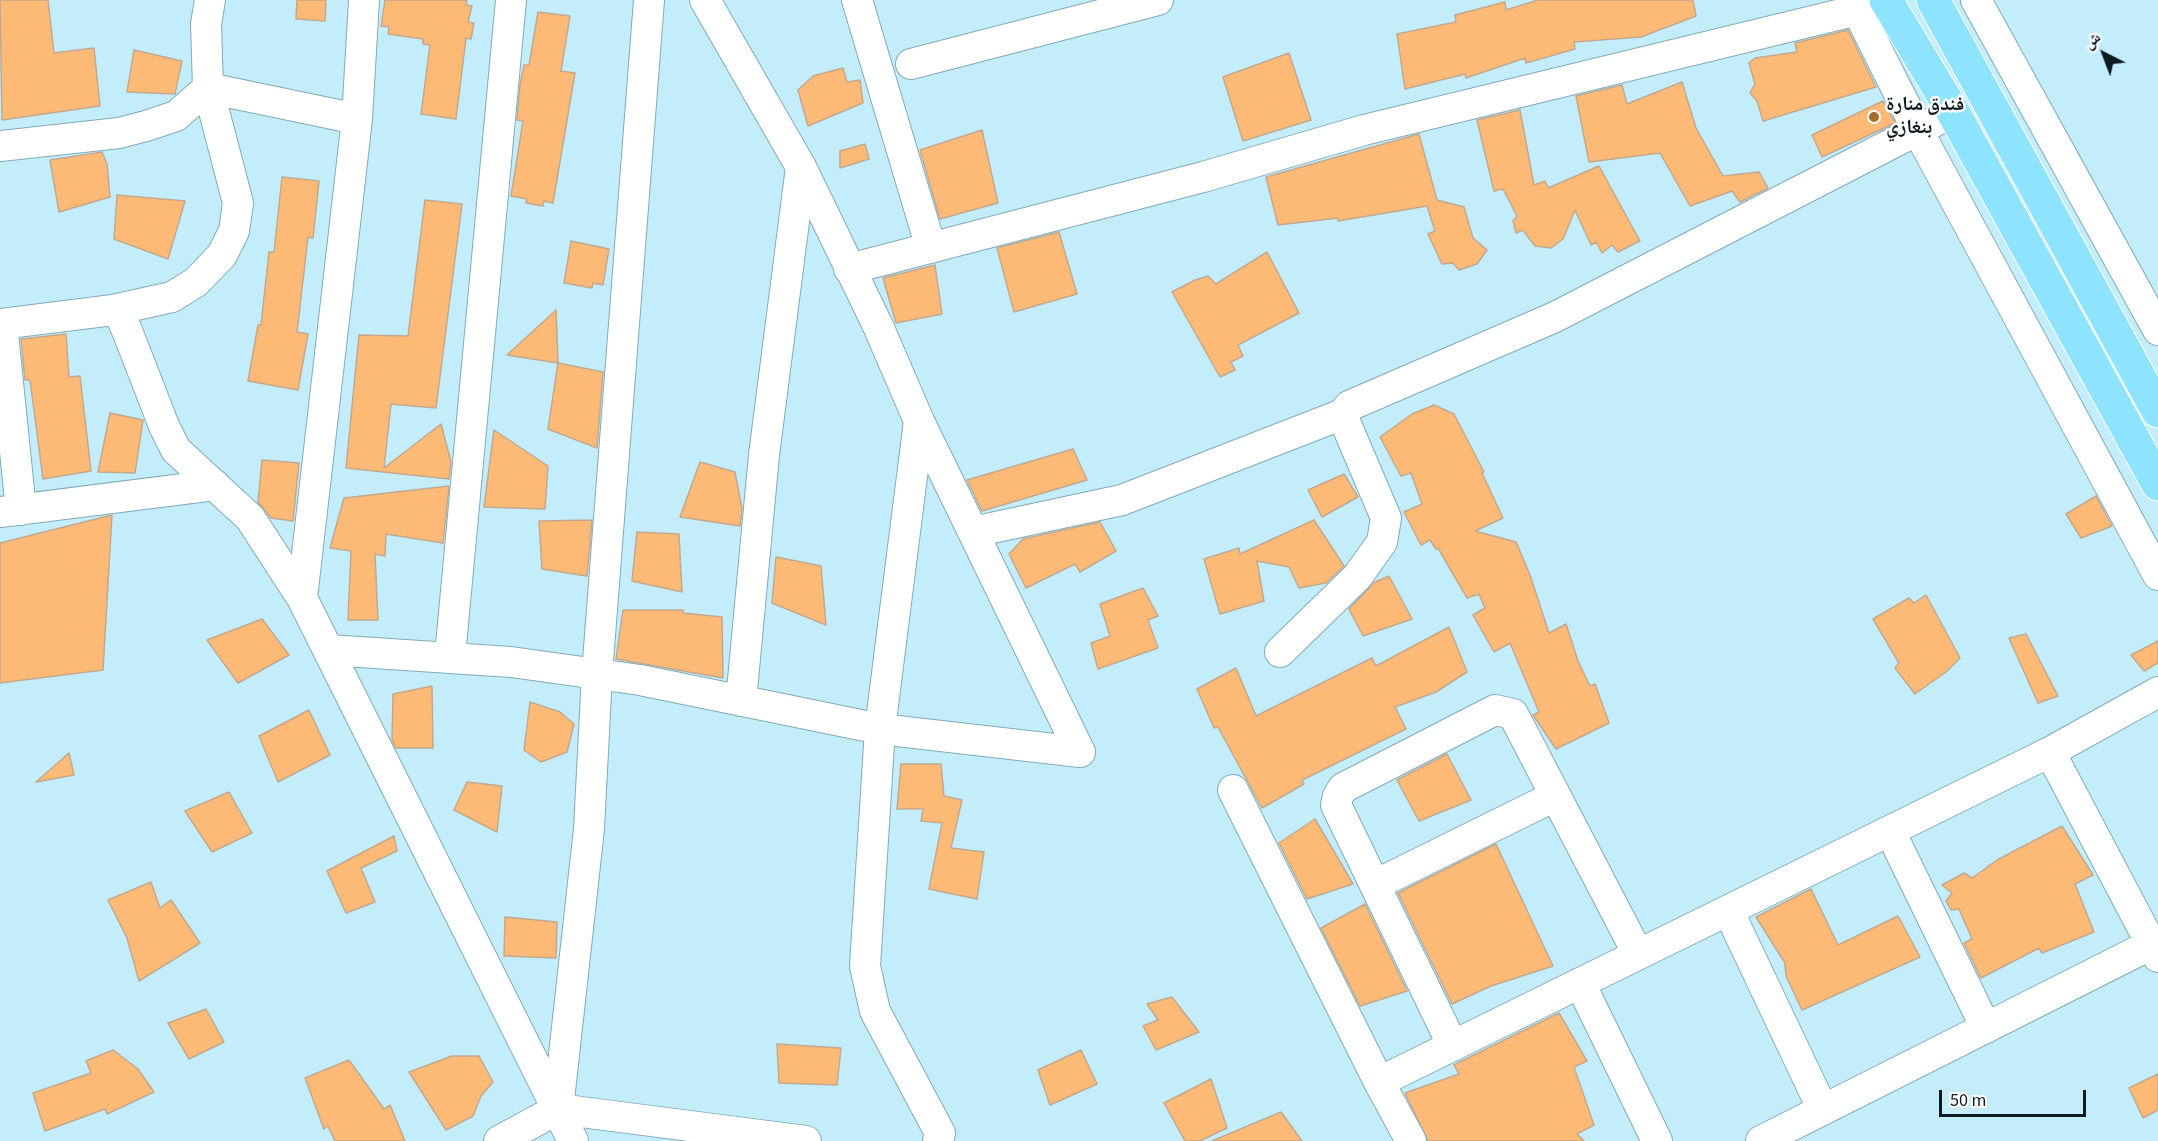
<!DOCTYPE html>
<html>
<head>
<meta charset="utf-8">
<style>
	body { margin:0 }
	#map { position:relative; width:2158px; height:1141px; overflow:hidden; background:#c3edfb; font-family:"Source Sans 3","Noto Naskh Arabic",sans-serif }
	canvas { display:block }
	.north { position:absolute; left:2074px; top:24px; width:60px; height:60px; -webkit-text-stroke:4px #fff; paint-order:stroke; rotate:318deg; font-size:16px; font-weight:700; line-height:24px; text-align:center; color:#0b1b20 }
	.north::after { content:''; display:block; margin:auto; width:21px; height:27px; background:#0b1b20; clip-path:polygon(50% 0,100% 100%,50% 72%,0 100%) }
	.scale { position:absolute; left:1939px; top:1090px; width:147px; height:27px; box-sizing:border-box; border:3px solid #0b1b20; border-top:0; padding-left:8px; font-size:18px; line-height:21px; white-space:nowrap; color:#0b1b20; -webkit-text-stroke:4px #fff; paint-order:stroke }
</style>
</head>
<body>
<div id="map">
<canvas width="2158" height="1141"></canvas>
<div class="north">ش</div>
<div class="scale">50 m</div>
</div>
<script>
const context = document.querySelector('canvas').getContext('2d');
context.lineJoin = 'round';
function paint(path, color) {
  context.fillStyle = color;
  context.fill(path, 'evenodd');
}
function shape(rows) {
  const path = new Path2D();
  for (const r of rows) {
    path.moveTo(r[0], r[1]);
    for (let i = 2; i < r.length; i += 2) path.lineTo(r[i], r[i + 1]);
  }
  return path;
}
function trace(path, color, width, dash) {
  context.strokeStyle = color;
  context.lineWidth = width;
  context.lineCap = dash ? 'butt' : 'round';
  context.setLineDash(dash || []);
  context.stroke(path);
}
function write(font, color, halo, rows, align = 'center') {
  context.font = font + ' "Source Sans 3","Noto Naskh Arabic",sans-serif';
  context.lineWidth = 5;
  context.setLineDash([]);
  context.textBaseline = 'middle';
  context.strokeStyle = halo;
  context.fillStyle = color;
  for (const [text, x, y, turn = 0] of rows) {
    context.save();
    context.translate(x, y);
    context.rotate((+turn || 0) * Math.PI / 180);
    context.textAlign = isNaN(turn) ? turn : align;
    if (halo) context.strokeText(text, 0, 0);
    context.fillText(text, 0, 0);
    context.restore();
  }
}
const building = shape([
	[0,0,48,0,54,53,94,48,100,106,2,120,0,0],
	[297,0,326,0,325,21,296,19,297,0],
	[385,0,467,0,466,5,472,6,468,22,474,23,471,39,466,38,456,119,421,114,430,45,423,44,423,39,388,34,389,27,381,26,385,0],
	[1538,0,1693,0,1696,16,1641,37,1574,42,1575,49,1526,63,1525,58,1466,78,1465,74,1405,89,1397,34,1456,22,1455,15,1505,2,1506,10,1538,0],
	[538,12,570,16,561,71,575,73,553,203,544,201,543,206,526,203,527,199,511,196,523,121,517,120,520,85,524,65,529,65,538,12],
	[1848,30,1876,87,1763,121,1757,101,1750,93,1755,84,1749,63,1755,58,1797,52,1795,43,1848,30],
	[134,50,182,61,175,94,127,92,134,50],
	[1289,53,1311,120,1243,141,1223,77,1289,53],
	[843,68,847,82,860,80,863,103,808,126,798,90,813,76,843,68],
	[1682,82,1696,128,1723,176,1759,172,1768,188,1740,202,1732,191,1690,206,1660,153,1589,162,1576,96,1622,85,1627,104,1682,82],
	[1883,101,1895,123,1822,157,1812,135,1883,101],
	[1520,110,1534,185,1545,181,1548,188,1599,166,1640,241,1618,252,1612,245,1602,253,1596,242,1591,245,1575,210,1563,239,1551,248,1535,246,1523,230,1516,233,1513,221,1517,216,1503,189,1494,191,1477,120,1520,110],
	[982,130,998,203,940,219,920,150,982,130],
	[1419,134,1437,200,1464,207,1473,238,1487,250,1477,264,1459,270,1453,263,1442,264,1428,234,1435,231,1427,206,1338,221,1338,218,1278,225,1266,177,1419,134],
	[865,144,869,159,840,168,840,151,865,144],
	[102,152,107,164,110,197,59,212,50,160,102,152],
	[282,177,319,181,313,238,308,237,297,332,308,334,298,390,248,381,258,325,261,325,269,252,274,252,282,177],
	[117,195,185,201,168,259,114,239,117,195],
	[425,200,462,204,436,408,391,404,384,468,441,424,451,462,449,479,346,468,359,335,408,336,425,200],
	[1059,232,1077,294,1014,312,997,248,1059,232],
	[571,241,609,249,603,285,593,283,592,288,564,283,571,241],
	[1267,252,1299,313,1238,345,1243,356,1231,362,1235,370,1220,377,1172,292,1195,280,1208,276,1216,284,1267,252],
	[935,265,942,314,896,323,883,278,935,265],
	[556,310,558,363,507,355,556,310],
	[66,334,69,377,80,376,91,471,43,479,30,380,25,380,21,339,66,334],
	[558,363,603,372,597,448,548,429,558,363],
	[1434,405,1454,414,1484,472,1482,473,1503,518,1475,531,1516,542,1530,575,1549,633,1566,624,1578,661,1590,686,1595,684,1609,723,1556,749,1533,715,1539,712,1510,643,1494,652,1473,615,1485,608,1479,594,1467,598,1438,548,1436,549,1430,540,1421,545,1404,512,1422,504,1411,473,1401,476,1380,437,1412,414,1434,405],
	[110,413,143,420,135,473,98,472,110,413],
	[494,430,548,466,545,509,484,507,494,430],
	[1073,449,1087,480,982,511,967,480,1073,449],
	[262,460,299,463,293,521,271,518,258,502,262,460],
	[700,462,735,472,742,509,740,526,680,517,700,462],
	[1344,474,1358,497,1322,517,1308,490,1344,474],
	[449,486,443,543,386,534,385,556,375,554,378,620,348,620,351,551,330,548,344,498,449,486],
	[2096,496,2112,526,2081,538,2066,514,2096,496],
	[112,515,103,670,0,683,0,543,112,515],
	[592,520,587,576,542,569,539,521,592,520],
	[1314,520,1344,566,1326,583,1299,588,1289,567,1257,561,1264,601,1220,614,1204,559,1239,548,1240,554,1314,520],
	[1100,522,1116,551,1080,572,1075,564,1026,588,1009,554,1023,539,1100,522],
	[637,532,679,534,682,592,632,581,637,532],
	[776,557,821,566,826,625,772,603,776,557],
	[1389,576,1412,619,1363,636,1349,609,1375,582,1389,576],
	[1143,588,1158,616,1148,620,1158,648,1098,669,1091,643,1110,636,1100,604,1143,588],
	[1926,595,1960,658,1946,672,1915,694,1895,668,1899,663,1873,619,1909,598,1914,603,1926,595],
	[623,610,683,610,683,613,722,617,723,678,616,659,623,610],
	[262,619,289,655,238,683,207,640,262,619],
	[1449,627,1467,672,1436,692,1395,707,1406,729,1302,780,1304,784,1262,808,1218,727,1214,728,1197,689,1236,668,1256,716,1372,658,1376,666,1449,627],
	[2026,634,2058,696,2038,703,2009,638,2026,634],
	[2158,641,2158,663,2144,671,2131,655,2158,641],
	[432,686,433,748,396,748,392,740,393,694,432,686],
	[530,702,560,712,574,724,567,752,541,762,524,750,530,702],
	[309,710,330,755,278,782,259,736,309,710],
	[69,753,74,775,36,782,69,753],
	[1447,754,1471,800,1419,821,1397,780,1447,754],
	[901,764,941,764,944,796,962,800,951,848,984,852,977,899,929,889,942,823,921,821,923,809,897,809,901,764],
	[467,782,502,786,497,832,454,810,467,782],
	[229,792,252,833,212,852,185,811,229,792],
	[1315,819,1353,884,1307,899,1279,843,1315,819],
	[2062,826,2093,875,2075,884,2094,932,2042,953,2039,948,1981,978,1964,943,1972,939,1959,909,1951,910,1946,901,1952,893,1942,885,1964,873,1972,878,1997,860,2062,826],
	[394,836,397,851,361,868,375,902,346,913,327,871,394,836],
	[1496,844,1553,966,1491,986,1452,1004,1398,893,1496,844],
	[151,882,160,908,171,900,200,943,139,981,127,938,108,900,151,882],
	[1811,889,1838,945,1898,916,1920,957,1802,1010,1786,976,1785,963,1756,917,1811,889],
	[1365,904,1407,991,1360,1006,1321,928,1365,904],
	[505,917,557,922,556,958,504,956,505,917],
	[1172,997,1199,1032,1156,1050,1143,1026,1158,1020,1147,1004,1172,997],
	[206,1009,224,1042,189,1059,168,1023,206,1009],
	[1559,1013,1587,1061,1574,1067,1594,1125,1577,1134,1584,1141,1428,1141,1405,1093,1459,1074,1454,1065,1559,1013],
	[777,1044,841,1048,837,1085,779,1083,777,1044],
	[113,1050,138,1069,154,1092,107,1114,105,1109,45,1131,33,1093,91,1073,86,1061,113,1050],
	[1081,1050,1097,1084,1050,1105,1038,1070,1081,1050],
	[452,1056,479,1056,493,1082,481,1096,473,1116,446,1130,409,1072,452,1056],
	[349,1060,384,1109,390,1105,405,1141,335,1141,328,1126,324,1129,305,1078,349,1060],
	[2158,1074,2158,1110,2143,1118,2129,1088,2158,1074],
	[1211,1079,1227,1128,1200,1141,1185,1141,1164,1103,1211,1079],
	[1281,1112,1302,1141,1212,1141,1281,1112]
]);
paint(building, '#fcba76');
trace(building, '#c3a88e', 1.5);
const minor = shape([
	[705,0,801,167,878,326,919,421,1080,752],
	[857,0,931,248],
	[1852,0,1918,131,2158,575],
	[1976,0,2158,330],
	[911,64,1158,0],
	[0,146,119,133,146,126,176,116,208,88,357,119],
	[849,269,1203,177,1364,130,1858,10],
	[113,310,122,319,128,333,164,426,176,450,250,518,302,598,573,1141],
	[0,324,113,310,172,297,196,282,222,255,234,231,238,203,208,88,206,24,210,0],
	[2,324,21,510],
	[919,421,880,729,865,966,875,1011,940,1133,938,1141],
	[0,512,215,485],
	[973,532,1122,500,1343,414],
	[302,598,357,119,364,0],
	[329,650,511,662,640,680,880,729,1080,752],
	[1280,652,1357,577,1382,542,1386,518,1346,424,1343,414,1349,406,1555,317,1953,112],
	[450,656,511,0],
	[741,701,764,455,801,167],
	[2050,752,2158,957],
	[1233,790,1379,1082,1411,1141],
	[1890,831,1986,1028],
	[1375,885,1555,796],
	[1729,912,1822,1108],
	[1580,983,1657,1141],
	[1453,1046,1336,805,1338,796,1343,788,1495,710,1513,714,1638,954],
	[1379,1082,2050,752,2158,692],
	[558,1109,589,829,597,674,649,0],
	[499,1141,558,1109,806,1141],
	[1761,1141,2158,941]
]);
const highway = shape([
	[1886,0,1953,112,2158,484],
	[1933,0,2158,411]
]);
trace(minor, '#82abb7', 32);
trace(highway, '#fff', 35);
trace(minor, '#fff', 30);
trace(highway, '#8ee4ff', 33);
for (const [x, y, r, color] of [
	[1874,117,6,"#a46b29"]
]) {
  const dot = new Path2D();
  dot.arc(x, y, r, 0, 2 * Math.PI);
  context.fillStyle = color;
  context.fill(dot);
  trace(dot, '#fff', 2);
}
write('bold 20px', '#0b1b20', '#fff', [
	["فندق منارة",1886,106],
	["بنغازي",1886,129]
], 'left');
</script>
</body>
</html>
